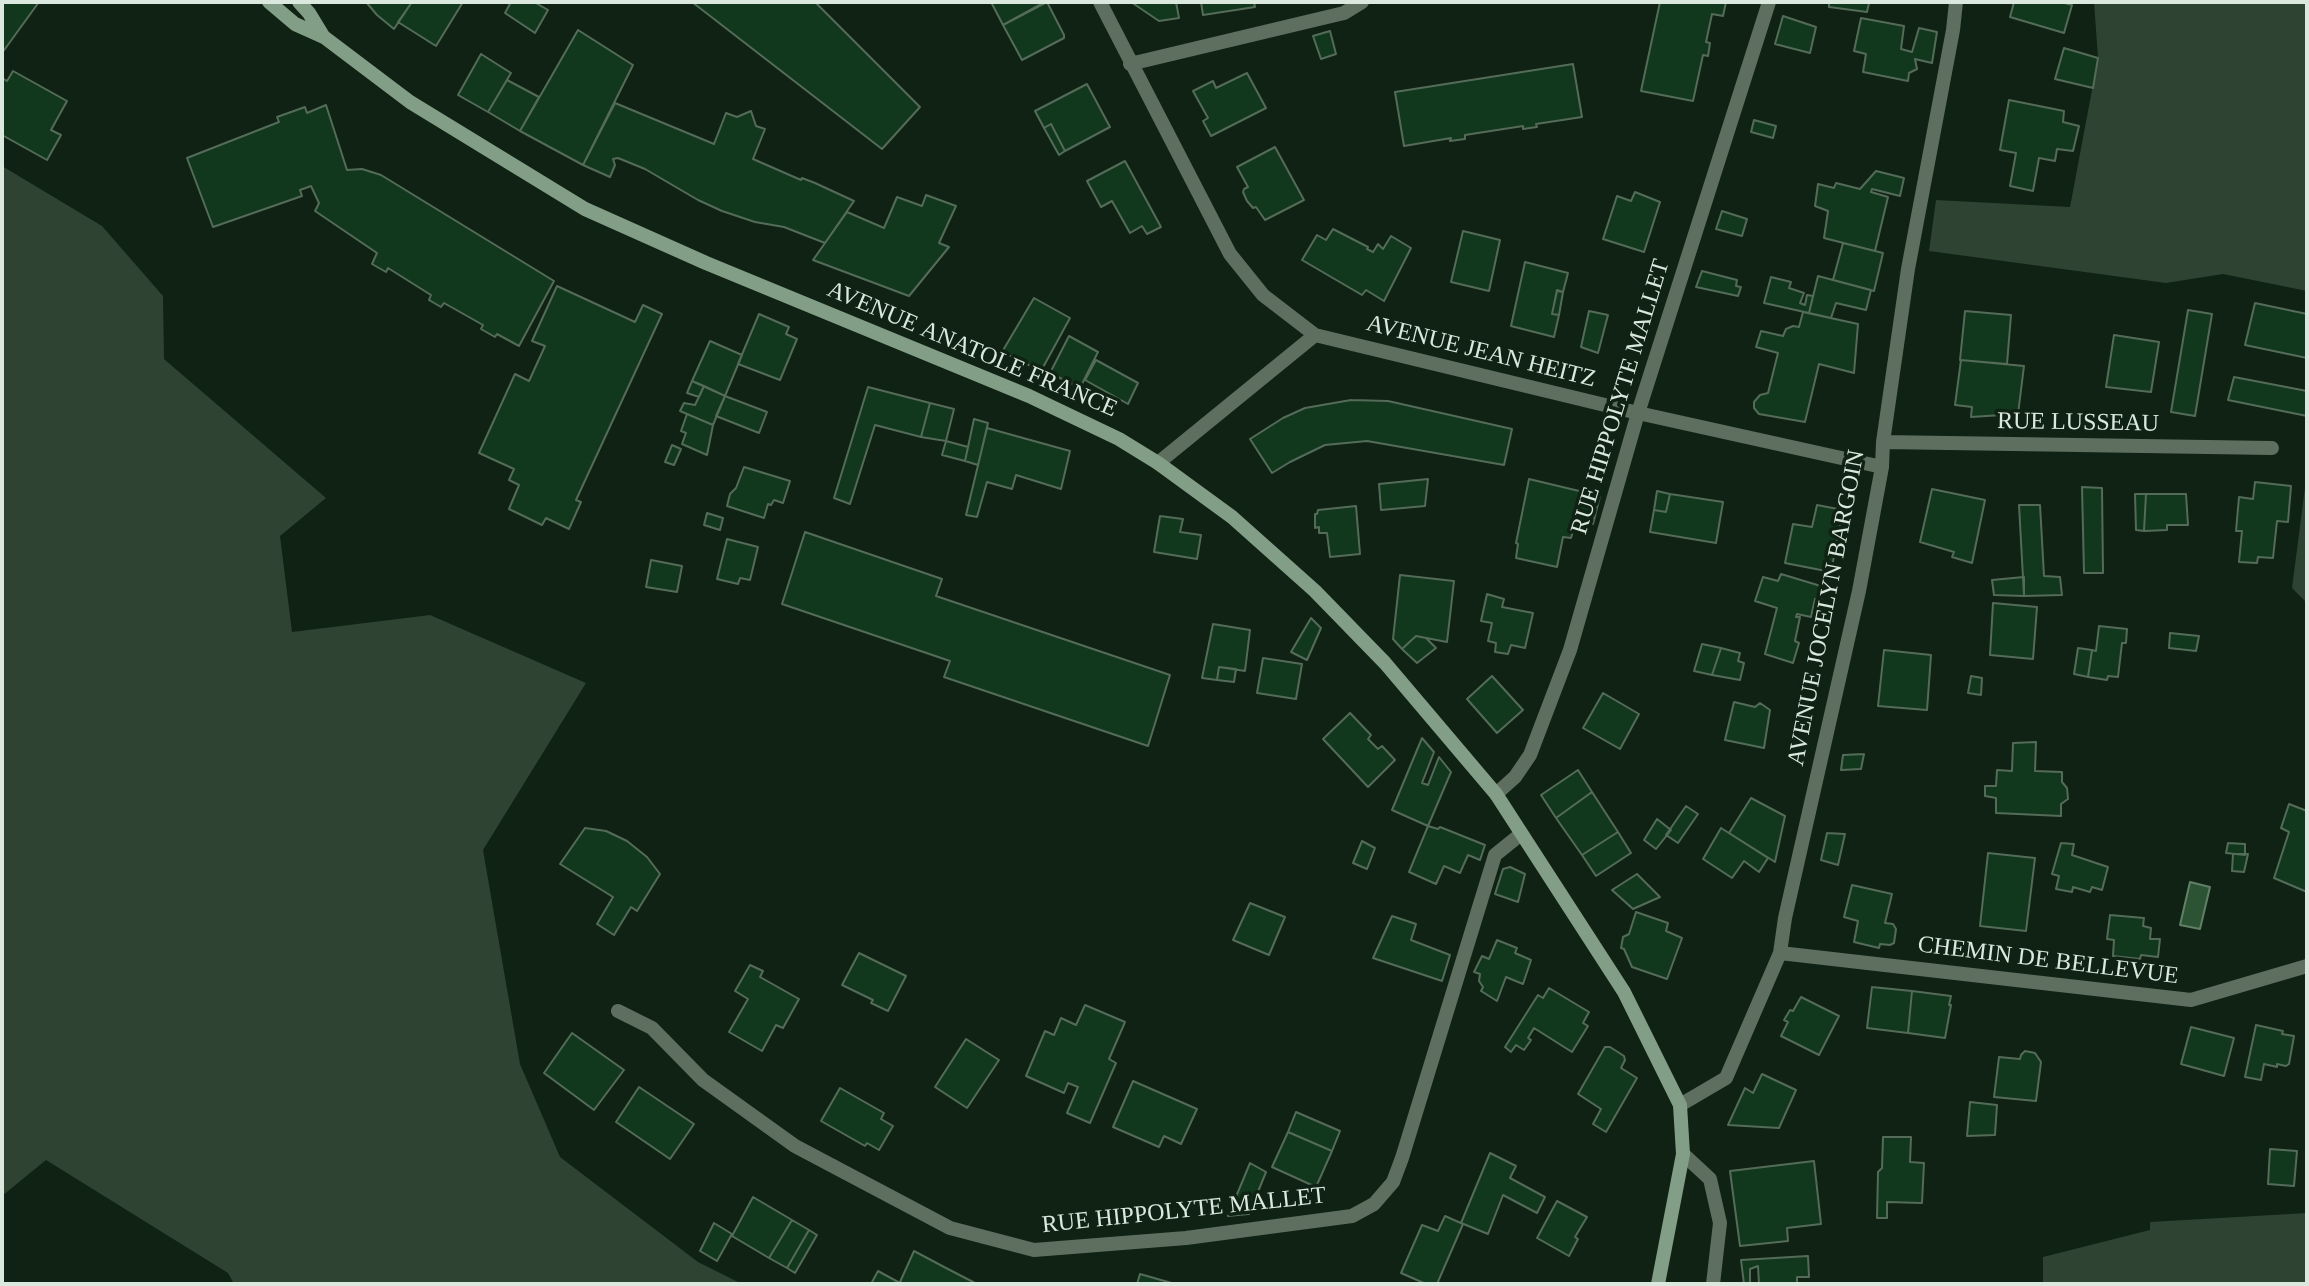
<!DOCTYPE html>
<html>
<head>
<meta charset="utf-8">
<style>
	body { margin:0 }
	#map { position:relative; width:2309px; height:1286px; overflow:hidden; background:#0f2213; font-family:Georgia,serif }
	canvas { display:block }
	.frame { position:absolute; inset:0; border:4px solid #dbe8dd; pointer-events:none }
</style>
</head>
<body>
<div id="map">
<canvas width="2309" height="1286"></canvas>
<div class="frame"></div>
</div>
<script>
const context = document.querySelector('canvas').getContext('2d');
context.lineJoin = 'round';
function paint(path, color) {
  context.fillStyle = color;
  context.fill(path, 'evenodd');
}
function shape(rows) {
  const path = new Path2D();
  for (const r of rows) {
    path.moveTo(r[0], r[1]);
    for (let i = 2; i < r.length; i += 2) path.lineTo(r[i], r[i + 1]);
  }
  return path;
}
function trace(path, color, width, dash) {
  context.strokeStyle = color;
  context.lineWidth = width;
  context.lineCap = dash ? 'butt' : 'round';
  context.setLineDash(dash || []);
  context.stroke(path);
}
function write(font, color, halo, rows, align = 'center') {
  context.font = font + ' Georgia,serif';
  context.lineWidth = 7;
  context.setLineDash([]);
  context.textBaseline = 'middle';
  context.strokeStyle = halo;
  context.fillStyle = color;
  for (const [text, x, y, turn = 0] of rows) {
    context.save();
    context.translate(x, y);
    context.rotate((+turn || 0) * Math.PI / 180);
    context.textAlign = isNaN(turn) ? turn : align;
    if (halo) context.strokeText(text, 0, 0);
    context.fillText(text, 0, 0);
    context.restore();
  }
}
paint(shape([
	[2094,2,2307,2,2307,291,2223,274,2166,283,1929,251,1936,200,2070,207,2098,58],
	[2,166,102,226,163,296,164,359,326,498,280,536,292,632,430,615,586,683,483,850,520,1064,560,1157,698,1262,742,1284,234,1284,228,1273,46,1160,2,1196],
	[2307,472,2307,603,2292,588],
	[2307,1213,2307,1284,2043,1284,2043,1257,2150,1230,2150,1222]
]), '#2e4332');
const water = shape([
	[2190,882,2210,887,2200,929,2180,925,2190,882]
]);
paint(water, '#2d5335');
trace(water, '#618067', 2);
const building = shape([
	[2,2,39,2,2,53,2,2],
	[366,2,412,2,394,29,377,15,366,2],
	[412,2,463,2,436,46,398,22,412,2],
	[511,2,534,2,548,10,535,33,505,13,511,2],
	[692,2,815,2,920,107,882,149,692,2],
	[991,2,1045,2,1003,25,991,2],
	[1047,2,1064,35,1064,38,1022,60,1003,25,1047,2],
	[1131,2,1176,2,1179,18,1159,21,1131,2],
	[1201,2,1254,2,1255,7,1203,15,1201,2],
	[1660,2,1726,2,1723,16,1712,14,1706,42,1710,43,1708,56,1703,55,1693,101,1641,91,1660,2],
	[1829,2,1863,2,1869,3,1867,12,1829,7,1829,2],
	[2014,2,2061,2,2072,5,2064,33,2010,17,2014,2],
	[1783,16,1816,27,1810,53,1775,44,1783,16],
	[1861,18,1904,26,1901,49,1912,52,1919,28,1937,32,1932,63,1915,59,1917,69,1909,73,1908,81,1863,72,1866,54,1854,51,1861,18],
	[578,30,633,65,583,165,520,131,578,30],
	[1330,31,1336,54,1321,59,1313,36,1330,31],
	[2064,48,2098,58,2093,88,2055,79,2064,48],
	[481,54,511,73,488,112,458,95,481,54],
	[1573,64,1582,117,1536,124,1537,127,1523,129,1523,126,1465,135,1465,139,1450,141,1451,138,1404,146,1395,92,1573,64],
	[13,71,67,101,51,130,61,135,47,160,2,135,2,78,7,81,13,71],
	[1247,73,1266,108,1211,136,1203,121,1208,118,1193,91,1213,81,1216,88,1247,73],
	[507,80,539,97,520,131,488,112,507,80],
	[1087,84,1110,127,1065,151,1051,124,1044,128,1035,111,1087,84],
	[2009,100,2064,111,2063,122,2079,126,2073,151,2057,149,2055,161,2039,158,2033,191,2010,186,2016,153,2000,150,2009,100],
	[615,103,714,144,726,113,737,117,751,111,756,126,765,129,753,159,801,180,802,178,815,183,854,201,825,243,784,227,755,222,722,211,698,200,645,169,618,158,613,159,615,165,610,177,583,165,615,103],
	[326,105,347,170,362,169,381,175,554,281,519,346,497,334,495,337,481,329,483,325,444,303,441,307,429,300,431,295,388,268,386,272,372,264,377,253,315,211,319,203,311,186,300,190,302,196,213,227,187,158,279,122,277,117,305,107,307,113,326,105],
	[1754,120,1776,126,1773,138,1751,132,1754,120],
	[1051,124,1065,151,1059,155,1044,128,1051,124],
	[1275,147,1304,200,1265,220,1256,207,1253,208,1247,201,1243,192,1244,189,1248,187,1237,167,1275,147],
	[1125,161,1161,227,1147,234,1142,226,1130,233,1112,201,1101,207,1087,181,1125,161],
	[1876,171,1904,178,1900,196,1872,189,1871,192,1888,197,1875,251,1824,238,1828,211,1815,206,1818,184,1834,188,1836,183,1860,189,1876,171],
	[1635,192,1660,202,1644,252,1603,239,1617,196,1631,201,1635,192],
	[926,195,956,206,939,243,949,247,909,296,813,260,847,212,884,228,897,197,922,206,926,195],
	[1722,211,1747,219,1742,236,1716,229,1722,211],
	[1333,229,1368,247,1367,249,1373,252,1378,244,1383,249,1391,236,1411,248,1384,301,1366,290,1362,295,1302,260,1317,235,1326,240,1333,229],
	[1463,231,1500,240,1489,291,1451,282,1463,231],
	[1843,243,1883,253,1874,291,1833,280,1843,243],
	[1525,262,1568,273,1563,292,1557,290,1552,314,1559,315,1554,337,1511,326,1525,262],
	[1702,271,1737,280,1736,286,1741,287,1738,296,1696,287,1702,271],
	[1818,276,1871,290,1866,310,1836,303,1831,318,1809,313,1818,276],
	[1771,277,1791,282,1789,288,1804,293,1800,303,1805,305,1807,295,1813,296,1809,313,1764,303,1771,277],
	[557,286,635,322,643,305,662,314,576,500,581,502,569,529,546,518,542,525,509,509,519,485,509,480,514,469,479,453,515,374,529,381,545,346,532,341,557,286],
	[1557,291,1563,292,1559,315,1552,314,1557,291],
	[1034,298,1070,318,1041,371,1002,352,1034,298],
	[2255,303,2307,314,2307,358,2245,345,2255,303],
	[2188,310,2212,314,2195,416,2171,412,2188,310],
	[1589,311,1608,315,1598,353,1581,347,1589,311],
	[1965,311,2011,315,2007,364,1960,360,1965,311],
	[1803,312,1858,324,1854,373,1819,364,1805,422,1759,414,1754,408,1754,402,1760,395,1768,393,1778,353,1756,347,1761,331,1783,336,1786,329,1793,326,1799,327,1803,312],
	[759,314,789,327,786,334,797,339,780,380,738,364,759,314],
	[2114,335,2159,342,2151,392,2106,387,2114,335],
	[1069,336,1098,352,1080,388,1050,373,1069,336],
	[710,341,742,355,725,396,692,381,710,341],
	[1096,360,1138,383,1128,404,1085,380,1096,360],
	[1961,360,2024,366,2018,414,1971,417,1972,407,1955,405,1961,360],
	[2234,377,2307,391,2307,416,2228,400,2234,377],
	[692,381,704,386,699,397,687,393,692,381],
	[704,386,725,396,713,425,680,411,684,403,695,405,704,386],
	[868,387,930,403,921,437,875,425,850,504,834,498,868,387],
	[725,396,767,412,759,433,716,416,725,396],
	[1351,400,1388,401,1512,429,1504,465,1367,441,1325,445,1290,462,1272,473,1250,439,1283,418,1305,408,1351,400],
	[930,403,954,409,946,441,921,437,930,403],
	[687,414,713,425,707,455,682,444,686,433,681,431,687,414],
	[974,419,988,423,978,465,965,461,974,419],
	[987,428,1070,451,1061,489,1016,475,1012,489,987,482,977,517,966,515,987,428],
	[946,441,968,447,965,461,942,455,946,441],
	[672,445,681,449,674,465,665,462,672,445],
	[744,467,790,481,783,503,774,500,771,505,768,504,764,518,727,506,730,494,736,488,744,467],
	[1428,479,1425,506,1381,510,1379,484,1428,479],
	[1529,479,1600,496,1593,524,1576,520,1571,538,1563,537,1557,567,1516,558,1518,544,1516,543,1529,479],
	[2255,482,2291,486,2288,522,2277,521,2273,558,2258,557,2257,563,2239,562,2242,531,2236,531,2239,497,2253,499,2255,482],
	[2082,487,2102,488,2103,573,2084,573,2082,487],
	[1932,489,1985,500,1972,563,1952,557,1954,552,1920,542,1932,489],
	[1657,491,1670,494,1666,512,1654,510,1657,491],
	[1670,494,1723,502,1716,543,1650,532,1654,510,1666,512,1670,494],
	[2135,494,2146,494,2144,531,2136,530,2135,494],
	[2146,494,2186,494,2188,525,2167,525,2167,530,2144,531,2146,494],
	[1817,505,1843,510,1831,572,1785,563,1793,524,1812,527,1817,505],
	[2019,505,2040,505,2044,576,2060,577,2062,595,2024,596,2019,505],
	[1356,506,1360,554,1330,557,1327,533,1319,533,1319,527,1315,528,1315,514,1317,514,1318,510,1356,506],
	[707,513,723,518,720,530,704,525,707,513],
	[1160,516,1183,519,1180,532,1201,535,1197,559,1154,552,1160,516],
	[805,532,942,579,936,596,1170,675,1148,746,944,677,950,661,782,604,805,532],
	[727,539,758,547,750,580,740,578,738,584,717,579,727,539],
	[651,560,682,566,677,592,646,587,651,560],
	[1781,574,1824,587,1821,601,1815,599,1811,617,1797,614,1796,617,1800,617,1795,641,1799,643,1793,663,1765,654,1777,608,1755,601,1763,577,1778,581,1781,574],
	[1400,575,1454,581,1447,642,1416,636,1402,649,1393,639,1400,575],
	[2024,577,2024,596,1994,595,1992,580,2024,577],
	[1487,594,1504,599,1502,607,1533,613,1525,648,1511,645,1508,654,1495,652,1496,643,1488,641,1492,623,1481,621,1487,594],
	[1993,603,2037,607,2033,659,1990,655,1993,603],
	[1311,618,1321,628,1307,660,1291,652,1311,618],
	[1213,624,1250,630,1245,671,1219,667,1217,680,1202,678,1213,624],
	[2099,626,2127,629,2126,643,2122,643,2118,677,2108,676,2107,680,2088,677,2092,650,2096,651,2099,626],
	[2170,633,2199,636,2196,651,2169,648,2170,633],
	[1416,636,1426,638,1436,648,1417,663,1402,649,1416,636],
	[1702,644,1721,648,1712,675,1694,671,1702,644],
	[1721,648,1740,653,1738,661,1744,663,1740,680,1712,675,1721,648],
	[2078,648,2092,650,2088,677,2074,674,2078,648],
	[1884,650,1931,655,1927,710,1878,706,1884,650],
	[1263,658,1302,664,1296,699,1257,693,1263,658],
	[1219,667,1236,669,1234,682,1217,680,1219,667],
	[1492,676,1523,710,1497,733,1467,699,1492,676],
	[1971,676,1982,678,1981,695,1968,693,1971,676],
	[1603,693,1639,714,1620,749,1583,728,1603,693],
	[1734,702,1755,707,1760,703,1770,710,1764,748,1725,740,1734,702],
	[1350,713,1371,735,1368,739,1378,749,1382,746,1395,760,1368,787,1323,739,1350,713],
	[1422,738,1434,752,1422,783,1428,785,1439,757,1451,772,1428,826,1392,810,1422,738],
	[2036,742,2035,771,2062,772,2062,782,2067,788,2068,799,2061,804,2061,816,1996,813,1996,798,1985,796,1985,786,1996,786,1997,770,2012,771,2013,743,2036,742],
	[1864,754,1861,769,1841,770,1843,755,1864,754],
	[1578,770,1592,792,1556,818,1541,795,1578,770],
	[1592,792,1618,832,1582,855,1556,818,1592,792],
	[1751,798,1785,816,1775,862,1729,833,1751,798],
	[2289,804,2307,811,2307,892,2274,878,2289,832,2281,828,2289,804],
	[1686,806,1698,814,1678,843,1666,835,1686,806],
	[1657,819,1671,830,1656,849,1644,840,1657,819],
	[1428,826,1438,829,1440,827,1485,845,1480,860,1468,855,1460,873,1444,866,1436,884,1409,872,1428,826],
	[585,828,606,831,627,841,647,857,660,874,637,911,631,907,614,935,597,924,613,897,560,864,585,828],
	[1721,828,1768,858,1759,872,1744,861,1732,878,1703,859,1721,828],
	[1618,832,1631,853,1596,876,1582,855,1618,832],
	[1827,833,1845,834,1838,865,1821,860,1827,833],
	[1362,841,1375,848,1367,869,1353,863,1362,841],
	[2061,843,2074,844,2072,855,2108,867,2102,890,2092,887,2090,892,2073,887,2072,892,2056,889,2059,876,2052,874,2061,843],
	[2228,843,2245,844,2245,855,2226,853,2228,843],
	[1988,853,2035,858,2026,931,1980,926,1988,853],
	[2233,854,2248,854,2244,872,2232,871,2233,854],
	[1510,867,1525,874,1518,902,1495,894,1503,869,1510,867],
	[1637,874,1660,897,1633,909,1612,890,1637,874],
	[1852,885,1892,894,1885,923,1893,924,1896,929,1894,943,1890,945,1880,944,1879,948,1854,942,1858,921,1844,917,1852,885],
	[1250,903,1285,917,1269,955,1233,940,1250,903],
	[1636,912,1668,923,1666,931,1682,938,1667,979,1632,967,1624,949,1621,948,1623,937,1629,934,1636,912],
	[2110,915,2144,918,2143,926,2151,928,2150,939,2160,939,2158,957,2141,955,2140,959,2113,956,2114,940,2107,939,2110,915],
	[1392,916,1416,924,1411,940,1450,955,1442,981,1373,958,1392,916],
	[1497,940,1517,948,1515,953,1531,960,1523,984,1506,977,1497,1001,1481,991,1483,987,1479,981,1480,974,1474,972,1482,956,1489,959,1497,940],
	[859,953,906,976,888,1011,871,1003,873,1000,842,985,859,953],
	[750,965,763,971,760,977,799,999,783,1028,776,1025,762,1051,729,1032,748,999,735,991,750,965],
	[1872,987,1912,991,1908,1033,1867,1028,1872,987],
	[1549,988,1589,1012,1583,1023,1588,1026,1572,1052,1534,1028,1528,1038,1531,1040,1524,1050,1516,1045,1511,1052,1505,1047,1538,995,1543,998,1549,988],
	[1912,991,1951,996,1949,1005,1951,1005,1945,1038,1908,1033,1912,991],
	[1801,997,1839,1016,1819,1055,1781,1036,1788,1022,1784,1020,1790,1010,1793,1011,1801,997],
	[1085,1005,1125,1022,1109,1059,1116,1063,1090,1123,1067,1113,1078,1087,1068,1083,1064,1093,1026,1076,1045,1031,1054,1035,1061,1018,1076,1025,1085,1005],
	[2256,1025,2283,1031,2282,1034,2294,1036,2289,1064,2286,1066,2277,1064,2277,1067,2264,1064,2261,1080,2245,1077,2256,1025],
	[2191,1027,2234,1038,2224,1076,2181,1064,2191,1027],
	[572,1033,624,1070,594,1110,544,1073,572,1033],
	[966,1039,999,1060,967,1108,935,1087,966,1039],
	[1605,1047,1610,1047,1624,1056,1625,1060,1621,1068,1637,1078,1606,1132,1593,1124,1601,1109,1578,1094,1605,1047],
	[2025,1051,2035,1053,2041,1062,2036,1101,1994,1097,1999,1057,2020,1059,2021,1055,2025,1051],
	[1762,1074,1796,1090,1779,1128,1728,1125,1745,1088,1753,1093,1762,1074],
	[1133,1081,1197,1109,1181,1144,1164,1136,1159,1147,1113,1127,1133,1081],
	[639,1087,694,1124,670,1159,616,1122,639,1087],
	[840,1088,884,1113,881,1119,893,1126,879,1150,867,1143,865,1146,821,1121,840,1088],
	[1970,1102,1997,1105,1995,1135,1967,1136,1970,1102],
	[1296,1112,1340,1131,1332,1151,1288,1132,1296,1112],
	[1288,1132,1332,1151,1316,1187,1272,1167,1288,1132],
	[1883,1137,1911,1137,1910,1162,1924,1163,1922,1203,1887,1202,1887,1218,1877,1218,1878,1172,1882,1168,1883,1137],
	[2270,1149,2297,1151,2294,1186,2268,1184,2270,1149],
	[1490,1153,1516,1166,1510,1178,1545,1197,1537,1213,1503,1195,1488,1234,1461,1223,1490,1153],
	[1814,1161,1821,1224,1787,1228,1788,1241,1740,1246,1730,1171,1814,1161],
	[1250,1163,1266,1172,1249,1214,1228,1216,1250,1163],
	[753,1197,792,1220,769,1258,732,1236,753,1197],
	[1557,1201,1587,1217,1575,1237,1578,1239,1569,1256,1537,1238,1557,1201],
	[1445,1216,1463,1224,1437,1284,1426,1284,1401,1273,1422,1225,1438,1231,1445,1216],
	[792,1220,809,1230,787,1268,769,1258,792,1220],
	[714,1223,732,1234,717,1261,700,1251,714,1223],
	[809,1230,817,1235,795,1273,787,1268,809,1230],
	[914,1251,946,1268,977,1284,904,1284,900,1282,914,1251],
	[1808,1256,1809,1277,1797,1277,1797,1284,1759,1284,1758,1266,1750,1269,1750,1284,1744,1284,1741,1260,1808,1256],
	[878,1271,900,1283,871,1284,878,1271],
	[1140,1274,1175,1284,1137,1284,1140,1274]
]);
paint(building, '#11381c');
trace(building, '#556b59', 2);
trace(shape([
	[1100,2,1230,254,1263,295,1315,335,1638,413,1882,467],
	[1130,64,1344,13,1362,2],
	[1883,442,2272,448],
	[1158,463,1315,335],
	[1496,794,1515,777,1530,755,1570,650,1638,413,1769,2],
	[1780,953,2191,1000,2307,966],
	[618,1011,652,1028,703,1080,795,1146,950,1228,1034,1250,1186,1238,1352,1216,1374,1204,1393,1182,1402,1158,1495,855,1521,834],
	[1680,1105,1726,1078,1780,953,1785,918,1859,591,1882,467,1883,442,1908,269,1953,30,1956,2],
	[1683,1154,1710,1179,1720,1223,1713,1284]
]), '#5e6f60', 14);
trace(shape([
	[269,2,295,24,324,37,410,102,585,209,706,263,1029,396,1119,439,1158,463,1232,517,1315,591,1385,663,1496,794,1624,992,1680,1105,1683,1154,1658,1284],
	[299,2,309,13,323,36]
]), '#829e87', 14);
write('24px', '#dbe8dd', '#0f2213', [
	["AVENUE ANATOLE FRANCE",972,350,23],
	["AVENUE JEAN HEITZ",1481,352,14],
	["RUE HIPPOLYTE MALLET",1621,397,-73],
	["RUE LUSSEAU",2078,423,1],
	["AVENUE JOCELYN BARGOIN",1827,608,-79],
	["CHEMIN DE BELLEVUE",2048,961,7],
	["RUE HIPPOLYTE MALLET",1184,1211,-6]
]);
</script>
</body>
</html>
